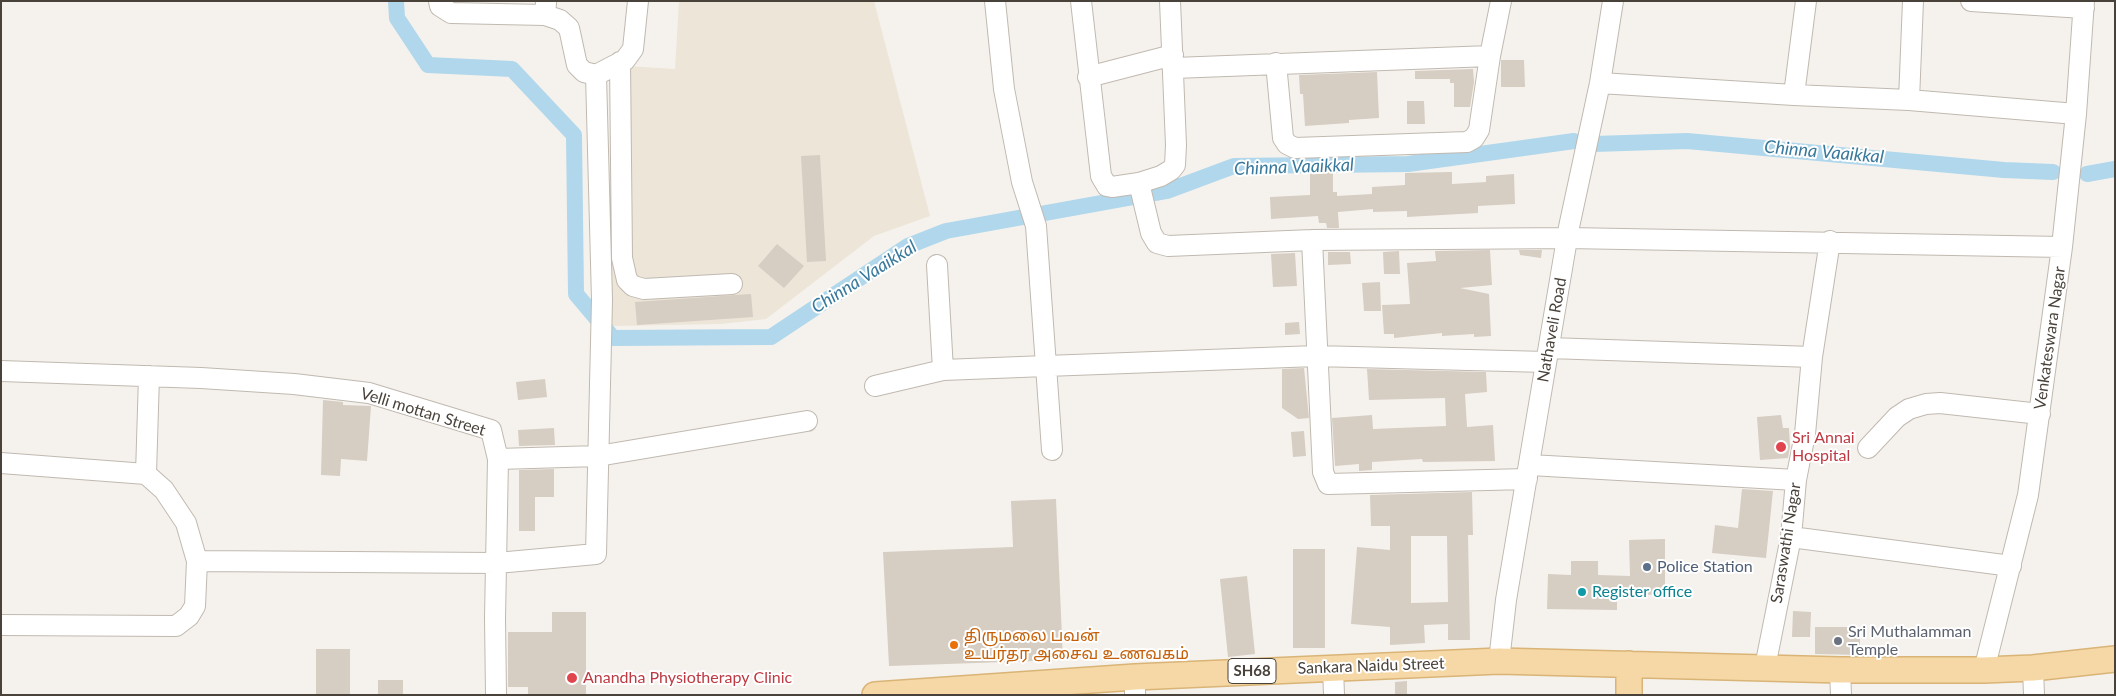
<!DOCTYPE html>
<html>
<head>
<meta charset="utf-8">
<style>
	body { margin:0 }
	#map { position:relative; width:2116px; height:696px; overflow:hidden; background:#f5f2ed; font-family:Lato,sans-serif }
	canvas { display:block }
	.frame { position:absolute; inset:0; border:2px solid #49423b; pointer-events:none }
</style>
</head>
<body>
<div id="map">
<canvas width="2116" height="696"></canvas>
<div class="frame"></div>
</div>
<script>
const context = document.querySelector('canvas').getContext('2d');
context.lineJoin = 'round';
function paint(path, color) {
  context.fillStyle = color;
  context.fill(path, 'evenodd');
}
function shape(rows) {
  const path = new Path2D();
  for (const r of rows) {
    path.moveTo(r[0], r[1]);
    for (let i = 2; i < r.length; i += 2) path.lineTo(r[i], r[i + 1]);
  }
  return path;
}
function trace(path, color, width, dash) {
  context.strokeStyle = color;
  context.lineWidth = width;
  context.lineCap = dash ? 'butt' : 'round';
  context.setLineDash(dash || []);
  context.stroke(path);
}
function write(font, color, halo, rows, align = 'center') {
  context.font = font + ' Lato,"Noto Sans Tamil",sans-serif';
  context.lineWidth = 4;
  context.setLineDash([]);
  context.textBaseline = 'middle';
  context.strokeStyle = halo;
  context.fillStyle = color;
  for (const [text, x, y, turn = 0] of rows) {
    context.save();
    context.translate(x, y);
    context.rotate((+turn || 0) * Math.PI / 180);
    context.textAlign = isNaN(turn) ? turn : align;
    if (halo) context.strokeText(text, 0, 0);
    context.fillText(text, 0, 0);
    context.restore();
  }
}
paint(shape([
	[679,1,874,1,930,216,874,236,766,319,721,324,610,326,611,65,675,69]
]), '#ece5d8');
trace(shape([
	[396,1,397,18,428,65,512,69,574,135,576,294,613,338,771,337,908,246,946,231,1167,191,1234,166,1408,164,1574,141],
	[1594,144,1687,141,2004,170,2053,172],
	[2087,174,2115,169]
]), '#b0d7eb', 16);
paint(shape([
	[1501,60,1524,60,1525,87,1501,87],
	[1473,69,1474,82,1470,107,1454,107,1454,83,1450,83,1450,79,1415,79,1415,71],
	[1377,72,1379,118,1349,120,1349,123,1305,126,1303,94,1300,94,1299,75],
	[1407,101,1424,101,1425,124,1407,124],
	[820,155,826,261,807,262,801,156],
	[1310,171,1333,171,1333,192,1337,192,1337,196,1372,194,1372,187,1405,185,1405,173,1452,172,1452,184,1486,182,1486,176,1514,174,1515,204,1478,206,1478,213,1407,217,1407,211,1373,212,1373,209,1338,212,1339,228,1327,228,1326,223,1319,223,1318,216,1271,219,1270,197,1310,195],
	[777,244,804,266,784,288,758,266],
	[1490,250,1492,285,1460,288,1489,294,1491,336,1474,337,1474,334,1442,336,1442,333,1394,338,1394,334,1384,334,1382,305,1410,304,1407,263,1436,261,1435,251],
	[1519,250,1542,250,1541,258,1520,255],
	[1399,251,1400,274,1384,274,1383,252],
	[1328,252,1350,252,1351,264,1328,265],
	[1295,253,1297,286,1273,287,1271,254],
	[1380,282,1381,311,1364,311,1362,283],
	[751,294,753,317,637,325,635,302],
	[1299,322,1300,334,1285,335,1285,323],
	[1304,368,1309,418,1298,419,1282,408,1282,369],
	[1367,369,1486,372,1487,392,1465,394,1467,427,1493,425,1495,461,1423,462,1422,459,1372,462,1372,470,1359,471,1359,464,1335,466,1332,418,1372,415,1373,429,1446,426,1445,398,1369,400],
	[545,379,547,397,518,400,516,382],
	[323,400,343,402,343,405,371,406,367,461,341,459,340,476,321,475],
	[1781,415,1783,428,1789,428,1790,447,1788,458,1760,460,1757,417],
	[554,428,555,445,519,446,518,430],
	[1304,431,1306,456,1293,457,1291,432],
	[554,469,554,497,535,497,535,531,519,531,519,470],
	[1742,489,1773,491,1766,558,1712,553,1715,525,1738,528],
	[1472,492,1473,535,1468,535,1470,640,1448,640,1448,624,1424,625,1425,643,1390,645,1390,627,1351,624,1357,547,1390,550,1390,526,1371,526,1370,495],
	[1411,536,1447,536,1448,602,1411,603],
	[1056,499,1063,660,889,666,883,552,1013,547,1011,501],
	[1665,539,1665,594,1617,596,1617,610,1547,609,1548,574,1571,575,1571,561,1598,561,1598,575,1630,576,1629,540],
	[1293,549,1325,549,1325,648,1293,648],
	[1247,576,1255,654,1228,657,1220,579],
	[1793,611,1811,612,1810,637,1792,637],
	[552,612,586,612,586,695,528,695,528,687,508,687,508,632,552,632],
	[1815,627,1860,627,1860,655,1815,654],
	[316,649,350,649,350,695,316,695],
	[378,680,403,680,403,695,378,695],
	[1407,681,1407,695,1395,695,1395,682]
]), '#d6cdc3');
const minor = shape([
	[439,1,440,6,451,13,545,15],
	[1081,1,1101,176,1107,186,1112,187,1139,183,1161,176,1171,170,1175,165,1176,145,1170,1],
	[1971,1,2084,8],
	[546,3,545,15,560,20,569,28,577,65,584,72,596,75],
	[620,62,622,258,627,280,633,286,644,289,732,284],
	[1276,63,1283,138,1287,144,1295,148,1467,142,1474,138,1479,130,1490,56,1501,1],
	[1174,68,1490,56],
	[1088,77,1173,55],
	[1600,83,1794,95,1909,100,2076,114],
	[1794,95,1806,1],
	[1909,100,1913,1],
	[1139,183,1151,233,1157,243,1168,246,1312,240,1568,238,2062,247],
	[1312,240,1323,472,1328,484,1527,479],
	[937,265,943,370],
	[1549,348,1812,357],
	[1,371,201,378,294,384,369,393,491,430,498,459,495,618,496,695],
	[875,386,943,370,1046,366,1036,226,1022,182,1004,89,995,1],
	[1868,448,1897,417,1909,409,1926,404,1940,403,2040,414],
	[1052,450,1046,366,1316,356,1546,362],
	[498,459,598,456,807,421],
	[1,463,146,474,164,490,186,523,197,561,497,563,596,554,602,300,596,75,625,60,633,49,638,1],
	[1530,465,1796,480],
	[146,474,149,376],
	[1791,537,2011,566],
	[1,625,176,626,189,616,195,606,197,561],
	[1499,661,1506,600,1569,227,1600,83,1613,1],
	[1765,667,1791,537,1796,480,1805,434,1812,357,1830,241],
	[1333,668,1334,695],
	[2033,668,2034,695],
	[1840,670,1841,695],
	[1984,670,2028,495,2062,247,2076,114,2084,1],
	[1135,677,1135,695]
]);
const major = shape([
	[1629,664,1629,695],
	[875,695,1135,677,1499,661,1840,670,1984,670,2033,668,2115,659]
]);
trace(minor, '#c0b9b0', 22);
trace(major, '#d9b476', 28);
trace(minor, '#fff', 20);
trace(major, '#f5d8a6', 25);
for (const [x, y, r, color] of [
	[1781,447,6,"#e0444e"],
	[1647,567,5,"#5c6f8a"],
	[1582,592,5,"#0f9aa8"],
	[1838,641,5,"#6b7280"],
	[954,645,5,"#e8710a"],
	[572,678,6,"#e0444e"]
]) {
  const dot = new Path2D();
  dot.arc(x, y, r, 0, 2 * Math.PI);
  context.fillStyle = color;
  context.fill(dot);
  trace(dot, '#fff', 2);
}
for (const [x, y, w] of [
	[1252,671,48]
]) {
  const box = new Path2D();
  box.roundRect(x - w / 2, y - 12.5, w, 25, 4);
  context.fillStyle = '#fff';
  context.fill(box);
  trace(box, '#49423b', 1);
}
write('bold 15px', '#49423b', null, [
	["SH68",1252,671]
]);
write('16px', '#49423b', '#fff', [
	["Nathaveli Road",1552,330,-80],
	["Venkateswara Nagar",2050,338,-82],
	["Velli mottan Street",423,412,17],
	["Saraswathi Nagar",1786,543,-81],
	["Sankara Naidu Street",1371,666,-2]
]);
write('16px', '#be3a42', '#fff', [
	["Sri Annai",1792,438],
	["Hospital",1792,456],
	["Anandha Physiotherapy Clinic",583,678]
], 'left');
write('16px', '#4e5e75', '#fff', [
	["Police Station",1657,567]
], 'left');
write('16px', '#0d838f', '#fff', [
	["Register office",1592,592]
], 'left');
write('16px', '#5b616d', '#fff', [
	["Sri Muthalamman",1848,632],
	["Temple",1848,650]
], 'left');
write('16px', '#c56008', '#fff', [
	["திருமலை பவன்",964,636],
	["உயர்தர அசைவ உணவகம்",964,654]
], 'left');
write('italic 18px', '#39799c', '#fff', [
	["Chinna Vaaikkal",1824,152,5],
	["Chinna Vaaikkal",1294,167,-2],
	["Chinna Vaaikkal",864,277,-32]
]);
</script>
</body>
</html>
